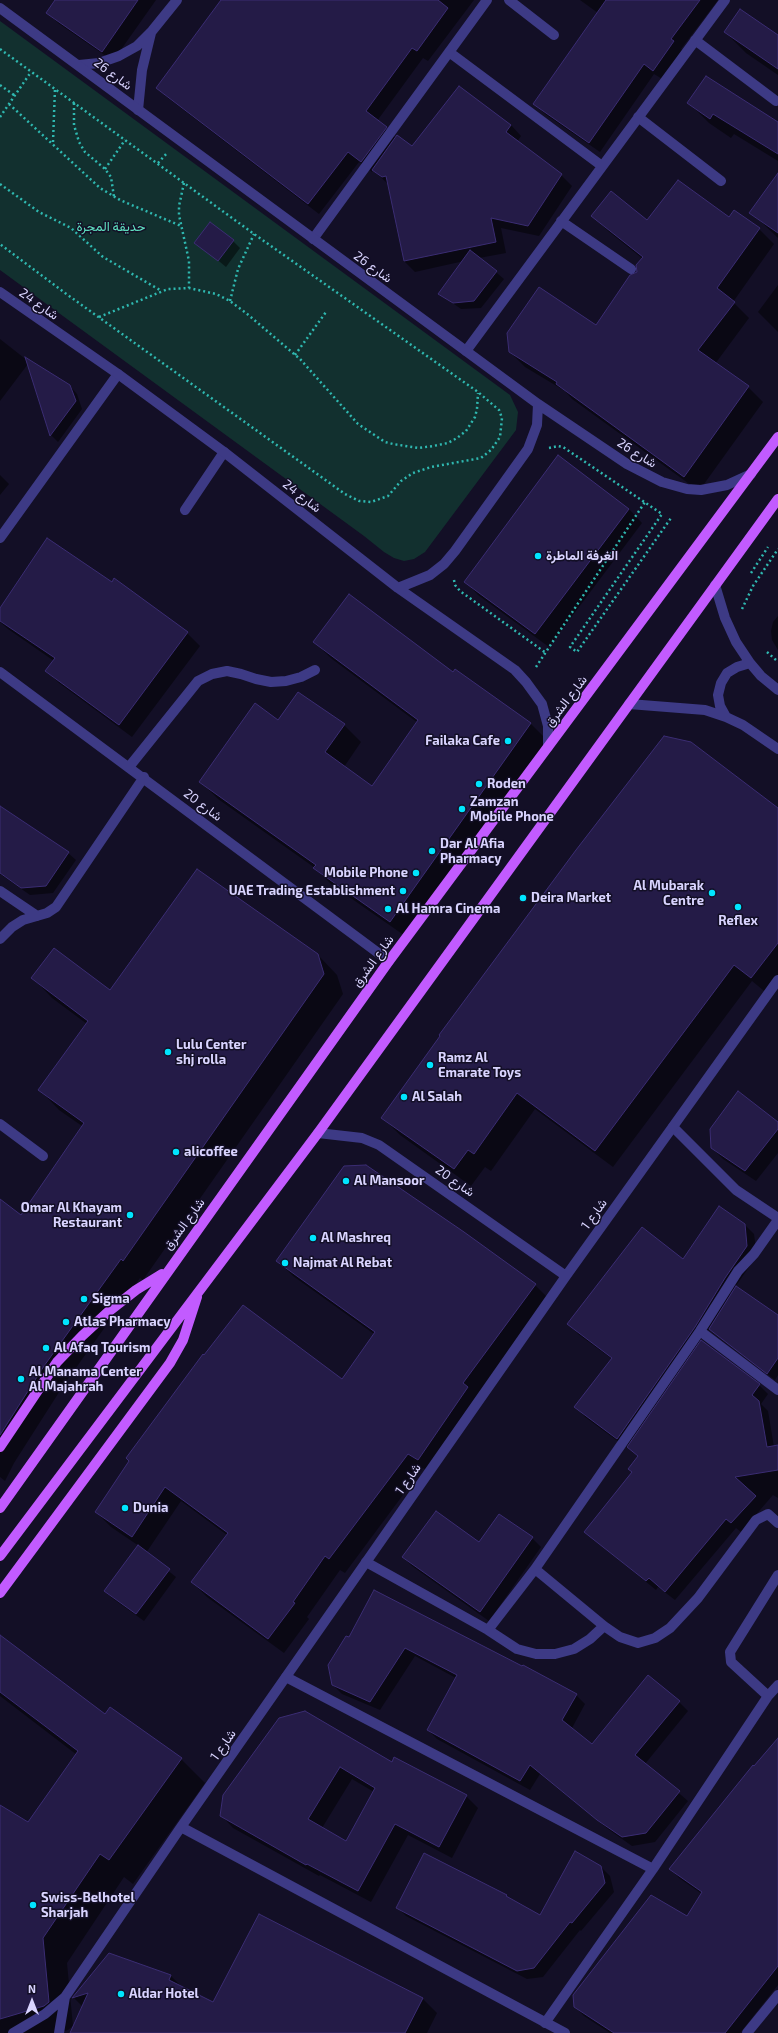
<!DOCTYPE html>
<html>
<head>
<meta charset="utf-8">
<style>
	body { margin:0 }
	#map { position:relative; width:778px; height:2033px; overflow:hidden; background:#130f26; font-family:"Exo 2",sans-serif }
	canvas { display:block }
	.north { position:absolute; left:12px; top:1981px; width:40px; height:40px; -webkit-text-stroke:3px #130f26; paint-order:stroke; rotate:0deg; font-size:11px; font-weight:700; line-height:16px; text-align:center; color:#d9d4ff }
	.north::after { content:''; display:block; margin:auto; width:14px; height:18px; background:#d9d4ff; clip-path:polygon(50% 0,100% 100%,50% 72%,0 100%) }
</style>
</head>
<body>
<div id="map">
<canvas width="778" height="2033"></canvas>
<div class="north">N</div>
</div>
<script>
const context = document.querySelector('canvas').getContext('2d');
context.lineJoin = 'round';
function paint(path, color) {
  context.fillStyle = color;
  context.fill(path, 'evenodd');
}
function shape(rows) {
  const path = new Path2D();
  for (const r of rows) {
    path.moveTo(r[0], r[1]);
    for (let i = 2; i < r.length; i += 2) path.lineTo(r[i], r[i + 1]);
  }
  return path;
}
function trace(path, color, width, dash) {
  context.strokeStyle = color;
  context.lineWidth = width;
  context.lineCap = dash ? 'butt' : 'round';
  context.setLineDash(dash || []);
  context.stroke(path);
}
function write(font, color, halo, rows, align = 'center') {
  context.font = font + ' "Exo 2",Vazirmatn,sans-serif';
  context.lineWidth = 3;
  context.setLineDash([]);
  context.textBaseline = 'middle';
  context.strokeStyle = halo;
  context.fillStyle = color;
  for (const [text, x, y, turn = 0] of rows) {
    context.save();
    context.translate(x, y);
    context.rotate((+turn || 0) * Math.PI / 180);
    context.textAlign = isNaN(turn) ? turn : align;
    if (halo) context.strokeText(text, 0, 0);
    context.fillText(text, 0, 0);
    context.restore();
  }
}
paint(shape([
	[0,21,510,395,518,412,516,430,425,552,414,559,404,561,394,558,384,552,364,536,0,270]
]), '#12302f');
paint(shape([
	[56,0,156,0,113,61,58,23,47,12],
	[222,0,474,0,428,61,423,58,377,121,396,138,413,147,511,125,521,136,517,142,561,175,572,186,539,236,501,228,506,253,479,258,504,279,481,308,461,309,440,294,464,261,415,272,404,261,388,184,373,170,372,172,359,162,319,214,168,98,157,88],
	[580,0,718,0,681,49,684,52,664,80,654,74,600,152,545,114,535,104,598,13],
	[725,32,778,36,778,75,746,53],
	[689,103,778,122,778,161,734,134,731,138,709,123],
	[778,175,778,238,751,212],
	[592,215,647,221,729,219,759,229,774,244,733,302,749,318,715,364,748,387,763,402,699,491,572,399,565,391,525,367,510,352,596,326,638,273,643,259,608,231],
	[233,241,240,248,226,267,196,242],
	[778,285,778,332,758,312],
	[0,339,28,361,70,386,77,394,82,409,58,442,51,435,28,364,0,401],
	[0,475,9,484,0,495],
	[629,509,642,523,549,647,478,595,465,581],
	[114,580,187,633,200,646,132,737,59,683,47,671,54,661,8,629,0,622,0,609,112,583],
	[778,616,778,650,772,640,771,631,773,622],
	[314,642,453,673,455,670,531,724,548,741,408,938,332,885,315,868,218,799,201,782,279,721,344,725,361,742,344,767,372,787,418,723,332,659],
	[0,806,68,853,76,860,53,893,30,895,0,874],
	[778,809,778,982,769,995,752,981,613,1167,535,1109,491,1171,485,1167,471,1186,400,1135,383,1118],
	[318,955,337,975,343,994,143,1280,140,1278,63,1386,14,1463,5,1481,0,1477,0,1200,21,1217,82,1126,59,1110,40,1090,87,1024,52,998,33,978,110,991],
	[778,1123,778,1153,756,1181,723,1159,712,1148],
	[744,1224,754,1234,757,1256,730,1294,778,1316,778,1375,775,1380,709,1328,701,1341,759,1385,768,1394,761,1404,768,1411,774,1447,778,1448,778,1498,773,1495,741,1532,736,1528,675,1600,658,1587,656,1590,585,1532,633,1472,639,1457,628,1447,627,1448,585,1417,576,1407,612,1359,578,1334,569,1324],
	[463,1233,535,1285,550,1300,433,1475,423,1468,345,1573,340,1570,307,1617,309,1619,284,1653,207,1597,192,1582,227,1535,181,1501,146,1553,176,1577,144,1621,112,1598,105,1591,139,1546,111,1527,96,1512,342,1381,374,1334,293,1276,278,1261],
	[499,1515,532,1538,541,1547,489,1621,412,1566,403,1557,479,1543],
	[374,1591,576,1695,585,1704,572,1728,592,1745,679,1702,688,1711,645,1764,688,1801,655,1842,632,1846,608,1829,540,1774,530,1790,437,1739,428,1730,456,1678,415,1656,380,1710,342,1694,333,1685,349,1639],
	[0,1642,105,1715,181,1759,205,1783,133,1884,124,1877,67,1963,73,2026,68,2030,58,2033,0,2033,0,1807,28,1823,77,1755,0,1696],
	[280,1719,392,1763,466,1796,478,1808,452,1858,408,1835,371,1902,320,1875,319,1876,233,1828,221,1815],
	[352,1779,374,1792,346,1842,322,1828],
	[778,1740,778,1985,740,2033,610,2033,584,2016,575,2007,687,1917,702,1894,679,1878,671,1869],
	[601,1867,610,1876,614,1892,581,1931,580,1930,543,1977,527,1979,406,1916,397,1907,506,1896,541,1917],
	[109,1954,171,1976,183,1988,213,2004,422,1998,437,2013,427,2033,71,2033,83,2007,74,1998]
]), '#0007');
const building = shape([
	[55,0,138,0,102,52,46,13,55,0],
	[221,0,438,0,448,8,417,51,412,48,366,111,387,127,361,162,348,152,308,204,156,88,221,0],
	[606,0,700,0,671,39,674,41,653,71,644,64,589,143,533,104,606,0],
	[740,9,778,35,778,69,724,32,740,9],
	[706,76,778,122,778,154,713,114,710,119,687,103,706,76],
	[459,86,511,125,506,132,562,174,528,226,491,218,496,242,404,261,386,176,382,177,372,170,397,135,412,146,459,86],
	[778,173,778,233,749,213,778,173],
	[678,180,729,217,734,210,760,228,717,288,735,302,698,350,749,386,684,477,556,384,557,382,509,352,507,333,539,287,596,325,630,275,637,272,636,265,643,257,591,216,611,191,647,220,678,180],
	[210,222,234,240,218,261,194,243,210,222],
	[470,250,497,271,474,301,453,303,438,294,470,250],
	[25,357,70,385,76,401,50,436,25,357],
	[558,455,629,509,535,634,464,582,558,455],
	[47,538,112,582,114,578,188,632,119,725,45,671,55,658,0,621,0,608,47,538],
	[349,594,453,672,455,669,531,723,390,922,313,868,316,865,199,782,255,703,278,720,298,692,345,724,325,752,372,786,418,720,313,642,349,594],
	[664,736,691,742,778,808,778,943,751,978,734,965,595,1151,517,1093,474,1154,468,1150,454,1169,381,1118,440,1036,439,1035,576,850,664,736],
	[0,806,69,852,46,886,21,888,0,873,0,806],
	[197,869,318,954,324,974,123,1261,121,1259,44,1366,0,1435,0,1199,21,1215,84,1123,38,1090,88,1021,31,978,54,948,110,990,197,869],
	[738,1091,778,1122,778,1129,745,1171,711,1148,710,1129,738,1091],
	[366,1165,464,1232,536,1284,463,1383,468,1387,418,1460,408,1454,329,1559,325,1556,293,1602,295,1603,268,1639,191,1582,228,1533,165,1487,132,1537,95,1512,129,1461,126,1458,203,1354,204,1355,243,1305,342,1379,375,1332,276,1261,344,1166,366,1165],
	[719,1206,745,1224,747,1246,725,1278,695,1327,617,1439,574,1407,612,1358,567,1324,642,1227,683,1259,719,1206],
	[736,1286,778,1315,778,1358,767,1374,709,1329,736,1286],
	[701,1340,760,1384,752,1395,759,1401,767,1447,778,1445,778,1470,735,1477,756,1496,731,1523,726,1519,665,1592,649,1578,646,1581,584,1532,632,1472,628,1469,638,1456,627,1447,701,1340],
	[436,1511,479,1542,499,1514,533,1537,480,1612,402,1557,436,1511],
	[138,1545,170,1569,136,1614,104,1591,138,1545],
	[374,1590,522,1666,523,1665,577,1694,562,1720,592,1744,648,1675,680,1701,635,1755,680,1791,646,1833,622,1837,597,1820,530,1765,520,1781,427,1730,457,1675,405,1648,370,1702,332,1685,328,1665,346,1636,349,1637,374,1590],
	[0,1635,105,1714,110,1707,182,1758,109,1860,100,1854,43,1938,49,2002,44,2006,0,2019,0,1805,28,1822,78,1751,0,1692,0,1635],
	[305,1711,392,1762,394,1757,467,1795,439,1847,395,1824,358,1891,307,1864,306,1865,220,1816,223,1795,279,1718,305,1711],
	[340,1767,375,1788,346,1841,308,1819,340,1767],
	[778,1738,778,1966,725,2033,614,2033,574,2007,573,1995,651,1895,687,1916,702,1892,669,1869,753,1765,754,1766,778,1738],
	[575,1851,601,1866,605,1883,572,1923,570,1922,534,1968,517,1971,396,1908,424,1853,507,1895,506,1896,540,1915,575,1851],
	[259,1914,423,1998,405,2033,70,2033,88,1993,72,1998,109,1953,171,1975,169,1980,213,2002,259,1914]
]);
paint(building, '#241b47');
trace(building, '#3b2d73', 1);
trace(shape([
	[0,49,254,234,478,392,499,410,502,418,500,437,491,450,481,458,431,467,413,473,401,481,388,496,371,502,359,501,345,494,65,293,0,244],
	[0,85,14,95],
	[74,103,74,125,79,142,85,152,105,169,111,177,114,197],
	[9,104,100,188,120,200,181,226],
	[0,117,31,72],
	[53,142,55,88],
	[158,163,167,153],
	[105,169,125,140],
	[184,183,179,206,179,215,189,261,189,288],
	[0,184,39,212,71,228,103,257,160,290],
	[230,301,238,269,254,234],
	[99,317,168,289,189,288,216,294,230,301,246,313,300,359,358,424,385,442,393,444,419,448,433,446,448,443,457,438,466,431,475,417,477,409,478,393],
	[295,355,326,312],
	[549,448,558,446,563,447,662,514,570,647,577,652,671,518],
	[751,573,768,547],
	[454,580,455,585,460,591,546,653],
	[742,609,753,586,778,549],
	[767,652,776,660,774,662],
	[536,667,645,502]
]), '#2fb8b0', 2.5, [2, 3]);
trace(shape([
	[185,510,224,452],
	[0,1124,43,1156],
	[673,1127,736,1190,778,1218],
	[700,1331,778,1390],
	[366,1562,488,1630,517,1649,536,1654,555,1654,574,1649,590,1639,604,1626],
	[535,1569,604,1626,620,1637,638,1643,655,1638,670,1628,698,1598,756,1520,768,1514,778,1523],
	[488,1630,535,1569,700,1331,738,1271,754,1254,778,1220],
	[286,1677,653,1869],
	[768,1696,731,1662,730,1652,778,1575],
	[545,2023,653,1869,768,1696,778,1685]
]), '#3d3a85', 10);
trace(shape([
	[509,0,554,35],
	[695,40,776,101],
	[449,52,602,166],
	[79,65,99,63,119,56,137,46,152,31,177,0],
	[138,110,142,70,151,33],
	[638,117,721,181],
	[561,221,631,269],
	[313,239,487,0],
	[466,351,725,0],
	[0,538,118,374],
	[0,672,389,961],
	[129,767,198,681,212,674,227,671,241,674,256,679,271,682,286,681,301,677,315,670],
	[0,891,37,916],
	[0,939,12,927,23,920,47,913,56,907,144,777],
	[318,1133,362,1138,379,1145,566,1276],
	[181,1827,565,2033],
	[13,2033,45,2014,65,1997,181,1827,566,1276,778,980],
	[59,2033,65,1997],
	[747,2033,778,1995]
]), '#3d3a85', 10);
trace(shape([
	[0,8,538,404,627,464,662,482,687,489,701,490,727,485,751,474],
	[0,292,118,374,224,452,398,588,515,670,526,682,542,704,548,726,548,747],
	[715,585,725,618,736,642,750,663,761,676,778,690],
	[398,588,430,575,444,564,455,551,528,449,537,425,538,404],
	[629,704,705,710,726,717,743,725,778,749],
	[726,717,720,706,718,695,721,683,727,673,737,667,750,663]
]), '#3d3a85', 10);
trace(shape([
	[0,1447,57,1362,82,1336,108,1312,136,1290,162,1274],
	[0,1508,389,961,778,437],
	[0,1556,318,1133,778,499],
	[0,1593,170,1363,183,1340,197,1297]
]), '#c25bff', 10);
for (const [x, y, r, color] of [
	[538,556,4,"#00e5ff"],
	[508,741,4,"#00e5ff"],
	[479,784,4,"#00e5ff"],
	[462,809,4,"#00e5ff"],
	[432,851,4,"#00e5ff"],
	[416,873,4,"#00e5ff"],
	[403,891,4,"#00e5ff"],
	[712,893,4,"#00e5ff"],
	[523,898,4,"#00e5ff"],
	[738,907,4,"#00e5ff"],
	[388,909,4,"#00e5ff"],
	[168,1052,4,"#00e5ff"],
	[430,1065,4,"#00e5ff"],
	[404,1097,4,"#00e5ff"],
	[176,1152,4,"#00e5ff"],
	[346,1181,4,"#00e5ff"],
	[130,1215,4,"#00e5ff"],
	[313,1238,4,"#00e5ff"],
	[285,1263,4,"#00e5ff"],
	[84,1299,4,"#00e5ff"],
	[66,1322,4,"#00e5ff"],
	[46,1348,4,"#00e5ff"],
	[21,1379,4,"#00e5ff"],
	[125,1508,4,"#00e5ff"],
	[33,1905,4,"#00e5ff"],
	[121,1994,4,"#00e5ff"]
]) {
  const dot = new Path2D();
  dot.arc(x, y, r, 0, 2 * Math.PI);
  context.fillStyle = color;
  context.fill(dot);
  trace(dot, '#130f26', 1.5);
}
write('13px', '#d9d4ff', '#130f26', [
	["شارع 26",113,74,37],
	["شارع 26",373,267,36],
	["شارع 24",39,304,35],
	["شارع 26",637,453,32],
	["شارع 24",302,496,38],
	["شارع الشرق",566,701,-53],
	["شارع 20",203,805,37],
	["شارع الشرق",373,961,-54],
	["شارع 20",455,1181,35],
	["شارع 1",594,1214,-54],
	["شارع الشرق",184,1224,-54],
	["شارع 1",408,1479,-55],
	["شارع 1",223,1745,-55]
]);
write('13px', '#5fe0c0', '#130f26', [
	["حديقة المجرة",111,227]
]);
write('bold 13px', '#d9d4ff', '#130f26', [
	["الغرفة الماطرة",546,556],
	["Failaka Cafe",500,741,"right"],
	["Roden",487,784],
	["Zamzan",470,802],
	["Mobile Phone",470,817],
	["Dar Al Afia",440,844],
	["Pharmacy",440,859],
	["Mobile Phone",408,873,"right"],
	["Al Mubarak",704,886,"right"],
	["Centre",704,901,"right"],
	["UAE Trading Establishment",395,891,"right"],
	["Deira Market",531,898],
	["Al Hamra Cinema",396,909],
	["Reflex",738,921,"center"],
	["Lulu Center",176,1045],
	["shj rolla",176,1060],
	["Ramz Al",438,1058],
	["Emarate Toys",438,1073],
	["Al Salah",412,1097],
	["alicoffee",184,1152],
	["Al Mansoor",354,1181],
	["Omar Al Khayam",122,1208,"right"],
	["Restaurant",122,1223,"right"],
	["Al Mashreq",321,1238],
	["Najmat Al Rebat",293,1263],
	["Sigma",92,1299],
	["Atlas Pharmacy",74,1322],
	["Al Afaq Tourism",54,1348],
	["Al Manama Center",29,1372],
	["Al Majahrah",29,1387],
	["Dunia",133,1508],
	["Swiss-Belhotel",41,1898],
	["Sharjah",41,1913],
	["Aldar Hotel",129,1994]
], 'left');
</script>
</body>
</html>
